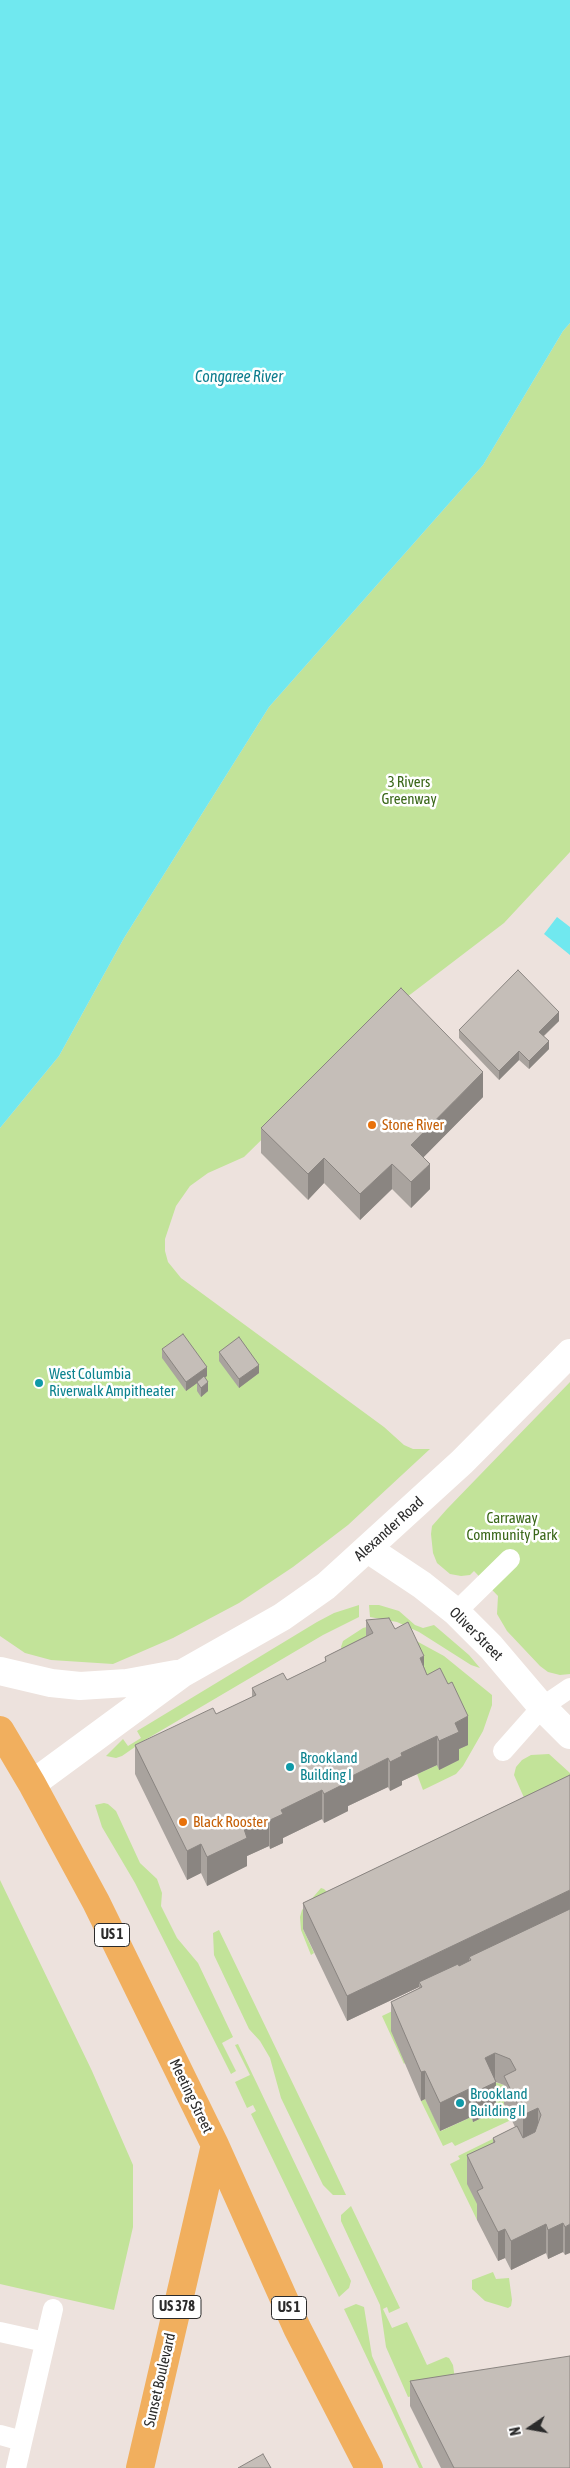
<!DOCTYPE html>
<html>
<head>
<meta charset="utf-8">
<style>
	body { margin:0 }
	#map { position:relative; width:570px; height:2468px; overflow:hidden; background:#ede2dd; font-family:"Asap Condensed",sans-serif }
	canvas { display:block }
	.north { position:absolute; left:505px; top:2403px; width:50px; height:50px; -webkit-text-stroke:4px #fff; paint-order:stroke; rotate:258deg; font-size:14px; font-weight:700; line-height:20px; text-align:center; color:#2b2b2b }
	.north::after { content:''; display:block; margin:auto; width:18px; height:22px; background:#2b2b2b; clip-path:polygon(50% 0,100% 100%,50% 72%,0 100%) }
</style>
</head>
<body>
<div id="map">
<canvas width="570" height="2468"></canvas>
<div class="north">N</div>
</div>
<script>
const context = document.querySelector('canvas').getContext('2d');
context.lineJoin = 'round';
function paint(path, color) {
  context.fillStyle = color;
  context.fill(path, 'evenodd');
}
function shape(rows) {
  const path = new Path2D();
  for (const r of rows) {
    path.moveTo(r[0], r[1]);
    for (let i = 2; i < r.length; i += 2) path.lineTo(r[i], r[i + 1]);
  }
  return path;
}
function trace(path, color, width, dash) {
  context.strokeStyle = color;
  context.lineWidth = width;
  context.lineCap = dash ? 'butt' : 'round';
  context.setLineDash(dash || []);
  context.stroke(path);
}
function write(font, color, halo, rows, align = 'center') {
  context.font = font + ' "Asap Condensed",sans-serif';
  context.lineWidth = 5;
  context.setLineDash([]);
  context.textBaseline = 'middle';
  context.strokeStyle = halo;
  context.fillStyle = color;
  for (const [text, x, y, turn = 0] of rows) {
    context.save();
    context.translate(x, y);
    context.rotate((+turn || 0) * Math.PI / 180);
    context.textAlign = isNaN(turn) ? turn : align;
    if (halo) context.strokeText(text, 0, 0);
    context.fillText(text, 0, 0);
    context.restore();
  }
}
paint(shape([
	[570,323,570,852,504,923,407,997,244,1157,208,1173,190,1186,176,1206,165,1239,165,1251,168,1262,181,1278,384,1427,404,1445,413,1449,430,1449,348,1525,293,1567,239,1603,173,1638,113,1664,51,1660,25,1653,0,1636,0,1128,59,1056,124,938,269,707,483,465,563,331],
	[570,1382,570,1674,560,1675,548,1672,540,1666,507,1631,497,1614,498,1596,474,1571,470,1575,461,1576,450,1574,437,1563,433,1553,431,1534,432,1526,447,1509],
	[359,1605,359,1617,323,1635,145,1740,122,1756,116,1758,106,1756,123,1739,128,1746,141,1738,137,1731,317,1622,334,1613],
	[369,1605,379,1605,399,1611,415,1625,423,1628,434,1625,469,1655,480,1668,471,1665,419,1632,397,1622,370,1617],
	[371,1626,398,1631,444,1656,492,1695,492,1705,483,1731,463,1766,456,1774,423,1790,417,1774,437,1765,459,1760,354,1671,341,1647,343,1641,363,1628],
	[549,1754,570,1773,570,1800,533,1818,514,1775,516,1767,522,1760,531,1755],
	[104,1803,108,1804,116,1811,140,1863,157,1879,162,1893,161,1906,177,1938,198,1963,233,2037,222,2043,236,2071,231,2074,135,1883,102,1827,95,1805],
	[0,1880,92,2071,133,2165,133,2227,114,2310,0,2284],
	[321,1888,324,1889,328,1893,328,1902,304,1912,303,1929,314,1953,311,1955,301,1930,300,1917,302,1910],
	[219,1930,321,2142,346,2195,333,2195,323,2185,281,2098,270,2058,260,2041,249,2029,214,1955,213,1933],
	[441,1988,406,2062,404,2064,382,2016],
	[238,2044,351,2281,349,2288,339,2297,251,2114,256,2111,253,2105,247,2108,235,2082,250,2075,235,2045],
	[495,2082,510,2087,504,2104,511,2120,455,2146,452,2142,443,2146,421,2101,425,2099,441,2131,471,2117,474,2122],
	[515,2128,483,2217,477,2220,450,2164,460,2159,458,2156],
	[351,2206,400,2308,389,2313,387,2307,383,2309,392,2328,407,2322,427,2365,446,2357,449,2358,453,2365,456,2386,408,2397,386,2347,380,2305,341,2221,341,2215],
	[493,2272,496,2279,509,2278,512,2300,511,2306,508,2308,485,2301,472,2289,472,2280],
	[356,2304,364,2307,372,2356,423,2468,419,2468,344,2309]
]), '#c2e399');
paint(shape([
	[0,0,570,0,570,323,563,331,483,465,269,707,124,938,59,1056,0,1128],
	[557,917,570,927,570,955,544,934]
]), '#70e8ef');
trace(shape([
	[456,1612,510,1559],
	[503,1751,542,1707,570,1688],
	[0,2332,45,2342],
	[0,2435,22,2441],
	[16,2468,53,2309]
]), '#fff', 20);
trace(shape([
	[368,1549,422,1585,456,1612,491,1647,542,1707,570,1735]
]), '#fff', 28);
trace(shape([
	[0,1671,51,1683,80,1686,127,1683,176,1674],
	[32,1784,183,1673,282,1617,326,1586,462,1462,570,1353]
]), '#fff', 28);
trace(shape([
	[0,1730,32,1784,96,1902,215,2145,297,2328,369,2468],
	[140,2468,215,2145]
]), '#f1af5e', 28);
paint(shape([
	[559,1021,544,1036,549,1049,529,1069,519,1060,499,1080,459,1038,459,1030],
	[483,1097,423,1157,430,1189,411,1208,392,1189,360,1220,324,1183,308,1200,261,1153,261,1128],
	[162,1349,207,1376,205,1377,208,1391,201,1397,197,1391,197,1383,186,1391,162,1358],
	[219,1352,259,1373,239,1388,219,1361],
	[366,1620,395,1629,424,1667,427,1675,468,1745,459,1749,459,1760,439,1770,437,1765,402,1781,402,1785,390,1791,388,1787,348,1806,348,1811,324,1823,322,1819,283,1838,283,1843,270,1849,269,1846,247,1856,247,1866,207,1886,201,1873,187,1880,135,1774,135,1745,216,1714,252,1697,252,1688,287,1680,325,1662,325,1657,366,1636],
	[570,1775,565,2255,563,2252,548,2259,546,2253,511,2270,505,2258,498,2261,477,2220,477,2204,467,2184,467,2155,493,2143,493,2138,515,2127,504,2104,504,2085,496,2082,496,2111,473,2122,471,2117,440,2131,425,2099,421,2101,391,2031,391,2002,419,1988,419,1987,347,2021,303,1929,303,1903],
	[410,2381,570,2468,441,2468,410,2406]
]), '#a9a39e');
paint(shape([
	[559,1012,559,1021,539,1040,539,1032],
	[549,1041,549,1049,529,1069,529,1061],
	[519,1051,519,1060,499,1080,499,1071],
	[483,1072,483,1097,411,1170,411,1145],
	[324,1158,324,1183,308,1200,308,1174],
	[392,1164,392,1189,360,1220,360,1194],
	[430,1164,430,1189,411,1208,411,1182],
	[259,1365,259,1373,239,1388,239,1379],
	[207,1367,207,1376,186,1391,186,1382],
	[208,1382,208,1391,201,1397,201,1388],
	[424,1656,424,1684,420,1658],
	[468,1716,468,1745,459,1749,459,1760,439,1770,439,1741,455,1723],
	[437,1736,437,1765,402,1781,402,1785,390,1791,390,1762,401,1753],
	[388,1758,388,1787,348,1806,348,1811,324,1823,324,1794,346,1779],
	[322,1790,322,1819,283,1838,283,1843,270,1849,270,1820,281,1810],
	[269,1817,269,1846,247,1856,247,1866,207,1886,207,1857,244,1829],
	[201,1844,201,1873,187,1880,187,1851],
	[570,1890,570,1915,471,1960,469,1957,469,1963,419,1982,419,1987,347,2021,347,1996],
	[495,2053,495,2082,485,2058],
	[425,2071,425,2099,421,2101,421,2072],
	[496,2082,496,2111,473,2122,473,2093],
	[471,2088,471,2117,440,2131,440,2103],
	[538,2108,538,2137,523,2144,523,2115],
	[563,2223,563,2252,548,2259,548,2230],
	[546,2224,546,2253,511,2270,511,2241],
	[570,2224,570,2253,565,2255,565,2227],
	[505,2229,505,2258,498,2261,498,2232]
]), '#8a8581');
const building = shape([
	[518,970,559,1012,539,1032,549,1041,529,1061,519,1051,499,1071,459,1030,518,970],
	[401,988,483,1072,411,1145,430,1164,411,1182,392,1164,360,1194,324,1158,308,1174,261,1128,401,988],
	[183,1334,207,1367,186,1382,162,1349,183,1334],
	[239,1337,259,1365,239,1379,219,1352,239,1337],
	[204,1376,208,1382,201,1388,197,1382,204,1376],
	[389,1618,395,1629,408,1622,424,1656,420,1658,427,1675,440,1668,448,1684,452,1682,468,1716,455,1723,459,1732,439,1741,437,1736,401,1753,402,1756,390,1762,388,1758,346,1779,348,1782,324,1794,322,1790,281,1810,283,1814,270,1820,269,1817,244,1829,247,1838,207,1857,201,1844,187,1851,135,1745,213,1708,216,1714,256,1695,252,1688,283,1673,287,1680,326,1661,325,1657,373,1633,366,1620,389,1618],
	[570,1775,570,1890,347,1996,303,1903,570,1775],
	[570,1909,570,2224,565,2227,563,2223,548,2230,546,2224,511,2241,505,2229,498,2232,477,2191,483,2188,467,2155,495,2142,493,2138,517,2126,523,2138,535,2132,541,2115,538,2108,523,2115,504,2076,516,2070,510,2059,495,2053,485,2058,496,2082,473,2093,471,2088,440,2103,425,2071,421,2072,391,2002,422,1987,419,1982,458,1964,459,1966,471,1960,469,1957,570,1909],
	[570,2356,570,2468,454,2468,410,2381,570,2356],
	[263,2454,271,2468,238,2468,263,2454]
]);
paint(building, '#c5beb8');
trace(building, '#8a8581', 1);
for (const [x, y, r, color] of [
	[372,1125,5,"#e8710a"],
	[39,1383,5,"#0f9aa8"],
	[290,1767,5,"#0f9aa8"],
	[183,1822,5,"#e8710a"],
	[460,2103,5,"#0f9aa8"]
]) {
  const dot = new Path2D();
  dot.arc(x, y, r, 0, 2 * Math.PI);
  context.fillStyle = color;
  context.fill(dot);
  trace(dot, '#fff', 2);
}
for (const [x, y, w] of [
	[112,1935,35],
	[177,2307,48],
	[289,2308,35]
]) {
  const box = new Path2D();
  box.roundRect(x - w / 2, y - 11.5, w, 23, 4);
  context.fillStyle = '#fff';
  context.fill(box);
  trace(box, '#2b2b2b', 1);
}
write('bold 14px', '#2b2b2b', null, [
	["US 1",112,1935],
	["US 378",177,2307],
	["US 1",289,2308]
]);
write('15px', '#3b681a', '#fff', [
	["3 Rivers",409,782],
	["Greenway",409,799],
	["Carraway",512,1518],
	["Community Park",512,1535]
]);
write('15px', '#c56008', '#fff', [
	["Stone River",382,1125],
	["Black Rooster",193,1822]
], 'left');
write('15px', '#0d838f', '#fff', [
	["West Columbia",49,1374],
	["Riverwalk Ampitheater",49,1391],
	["Brookland",300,1758],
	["Building I",300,1775],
	["Brookland",470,2094],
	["Building II",470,2111]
], 'left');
write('15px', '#2b2b2b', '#fff', [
	["Alexander Road",389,1529,-42],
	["Oliver Street",476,1634,45],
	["Meeting Street",191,2096,64],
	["Sunset Boulevard",160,2380,-77]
]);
write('italic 16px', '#0d7d8e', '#fff', [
	["Congaree River",239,377]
]);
</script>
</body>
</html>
